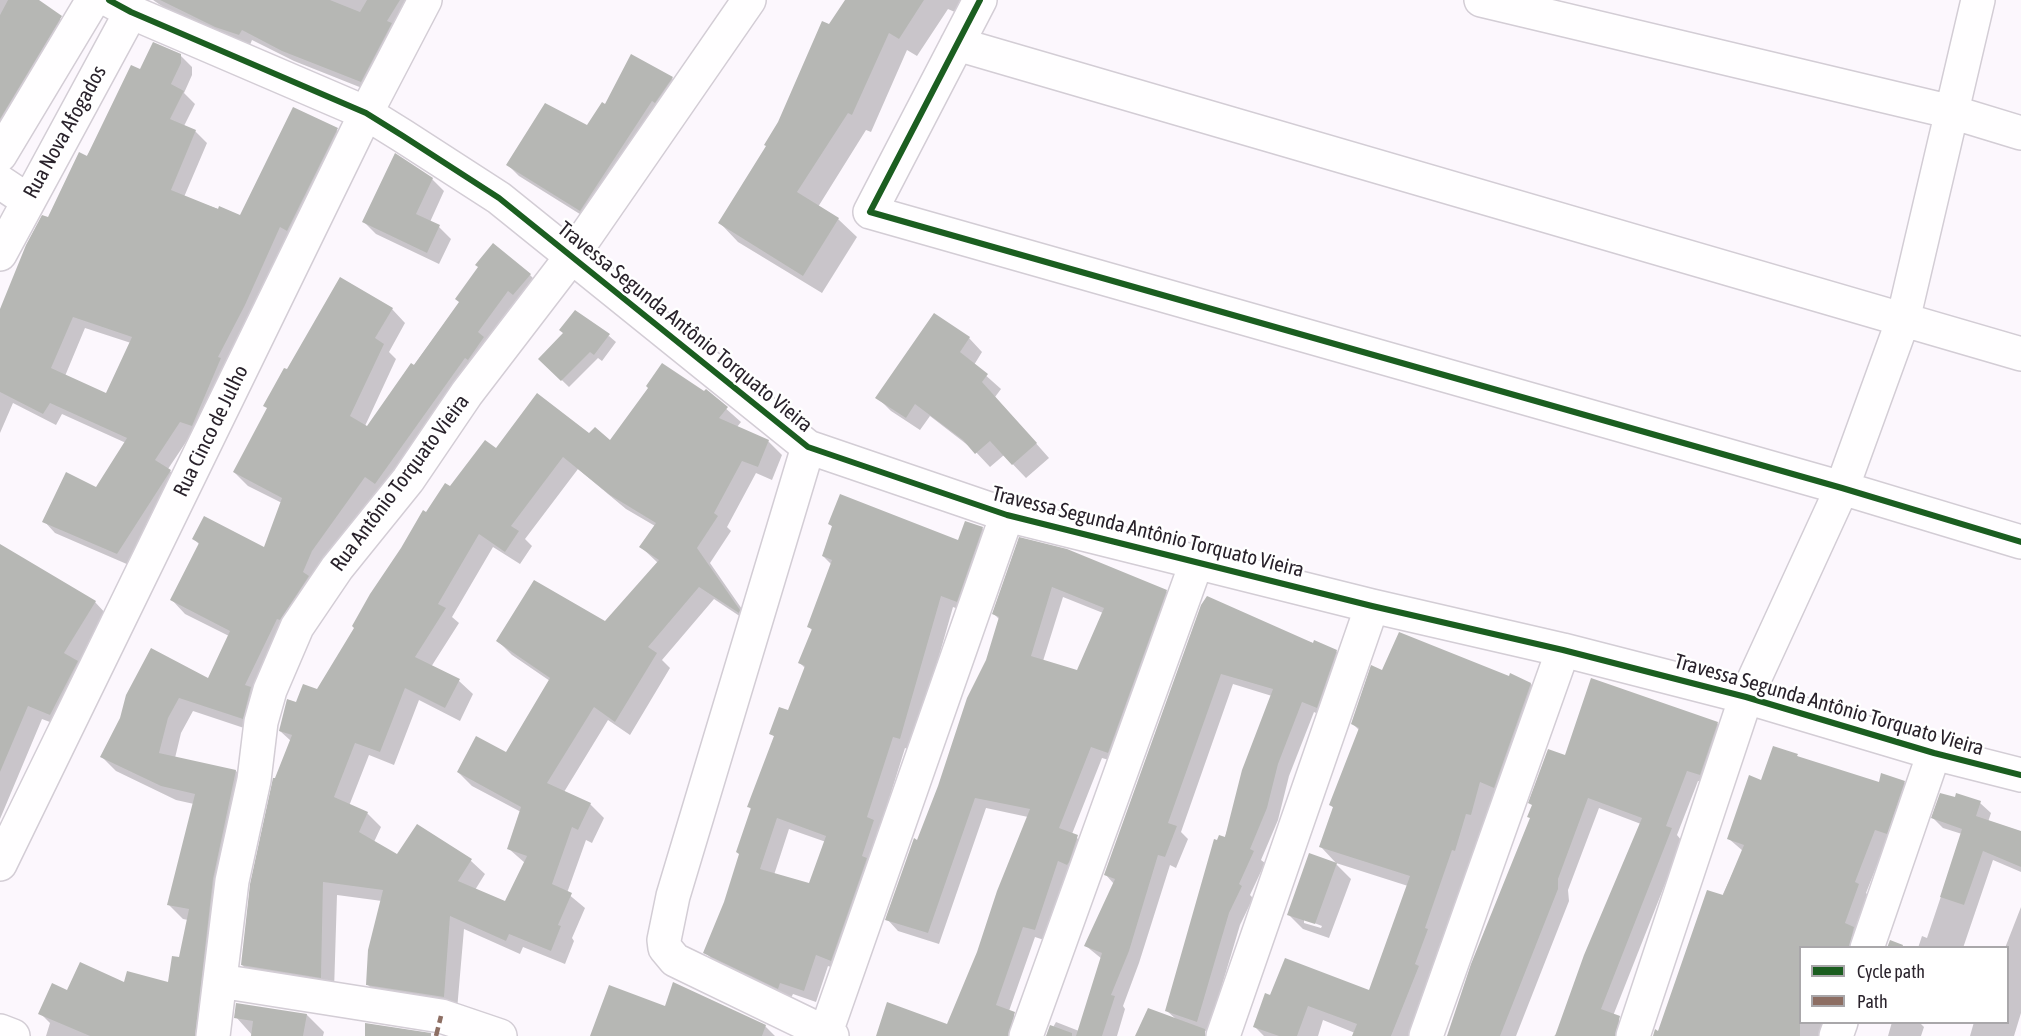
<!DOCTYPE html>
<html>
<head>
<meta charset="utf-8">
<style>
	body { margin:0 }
	#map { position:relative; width:2021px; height:1036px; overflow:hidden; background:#fcf7fd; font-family:"Asap Condensed",sans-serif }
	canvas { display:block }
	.legend { position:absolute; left:1799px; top:946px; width:210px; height:78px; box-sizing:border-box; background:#fff; border:2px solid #a9a7aa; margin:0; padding:8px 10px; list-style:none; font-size:18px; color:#29222b }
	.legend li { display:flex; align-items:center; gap:12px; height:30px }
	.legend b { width:30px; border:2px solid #a9a7aa }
</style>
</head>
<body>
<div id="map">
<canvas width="2021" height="1036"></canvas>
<ul class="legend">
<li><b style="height:8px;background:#1b5e20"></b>Cycle path</li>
<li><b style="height:8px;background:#8d6e63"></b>Path</li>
</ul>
</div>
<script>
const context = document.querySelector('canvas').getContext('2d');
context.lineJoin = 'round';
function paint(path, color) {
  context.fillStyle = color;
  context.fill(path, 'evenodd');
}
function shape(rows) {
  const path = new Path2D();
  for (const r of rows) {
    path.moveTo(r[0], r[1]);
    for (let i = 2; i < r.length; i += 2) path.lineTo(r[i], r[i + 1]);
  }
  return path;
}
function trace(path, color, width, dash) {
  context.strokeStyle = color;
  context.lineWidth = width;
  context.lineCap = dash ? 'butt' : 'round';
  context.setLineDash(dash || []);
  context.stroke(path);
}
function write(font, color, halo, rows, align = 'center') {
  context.font = font + ' "Asap Condensed",sans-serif';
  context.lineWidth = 5;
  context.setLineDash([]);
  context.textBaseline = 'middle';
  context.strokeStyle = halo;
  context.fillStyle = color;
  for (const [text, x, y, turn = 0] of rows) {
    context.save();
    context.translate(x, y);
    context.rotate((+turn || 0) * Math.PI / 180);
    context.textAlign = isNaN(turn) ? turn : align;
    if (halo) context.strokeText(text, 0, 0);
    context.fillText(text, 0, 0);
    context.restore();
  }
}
paint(shape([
	[0,0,36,0,74,30,0,153],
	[153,0,418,0,372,92,294,61,252,40,250,45,175,15],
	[846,0,963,0,957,13,948,9,917,56,907,50,871,132,866,130,818,207,838,219,857,237,822,293,738,242,720,223,768,146,830,26],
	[180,55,192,67,192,75,184,93,195,104,184,126,195,131,207,143,184,197,241,217,337,130,349,142,192,433,168,469,182,483,129,565,55,533,44,521,97,489,126,443,62,414,56,425,13,403,0,433,0,314,48,219,140,70],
	[85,328,131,343,107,395,65,376],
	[672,78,683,89,591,221,519,176,508,165,588,127,605,106],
	[432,179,444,191,430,222,439,227,451,239,439,264,376,234,364,222],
	[530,275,543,288,389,497,256,732,193,711,181,733,175,758,236,771,249,785,209,1036,46,1036,50,1023,40,1013,68,992,125,984,169,984,180,959,188,920,183,919,169,905,194,804,176,800,116,771,102,757,121,718,209,680,229,636,185,614,172,600,200,545,194,539,265,549,282,503,248,486,234,472,287,371,392,309,405,323,389,352,396,359,365,426,368,428,460,302],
	[609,336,616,342,602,361,598,358,569,387,540,359],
	[969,338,982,352,974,365,1001,389,995,397,1049,458,1026,478,1004,455,990,467,974,450,930,416,920,430,891,411,877,397],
	[706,391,741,422,737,427,768,441,782,455,772,480,756,473,727,527,731,531,710,563,753,625,714,599,662,660,670,668,630,735,608,720,564,792,590,804,604,818,592,843,586,840,567,893,585,908,572,938,574,941,565,964,523,947,520,954,464,929,457,1010,382,999,368,985,382,901,337,895,334,991,256,979,242,965,291,741,280,731,297,704,317,691,426,514,451,488,496,450,589,435,610,442],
	[578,469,626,509,655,526,641,547,658,563,605,623,498,641,512,655,550,681,507,754,458,772,472,786,521,812,509,849,525,863,506,903,475,890,485,874,471,861,397,856,374,842,381,827,367,813,349,806,369,755,394,765,419,700,460,721,473,694,459,681,431,667,459,623,452,617,493,547,520,564,532,546,525,539],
	[830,524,959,542,982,528,994,540,969,613,953,607,912,751,905,748,880,828,885,833,843,972,828,966,816,1002,793,994,790,1000,717,964,705,952,726,903,752,810,749,807,775,737,771,733,789,712,806,669,800,663,813,631,809,627,832,565,823,556,833,527],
	[789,829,826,842,810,885,774,875],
	[1020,539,1166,591,1177,603,1119,763,1102,758,1072,834,1089,848,1047,941,1035,937,1009,1011,1025,1025,1022,1036,881,1036,948,1026,978,952,1028,817,986,808,939,944,898,931,887,919,988,661,1000,620,994,614],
	[1063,597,1103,613,1078,672,1043,661],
	[0,546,95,602,108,616,79,664,90,676,63,727,42,719,0,819],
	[1203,605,1336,651,1348,663,1328,719,1314,712,1289,776,1278,820,1261,860,1265,863,1250,895,1253,898,1240,925,1208,1032,1183,1024,1192,1036,1137,1036,1177,1020,1167,1011,1272,696,1233,684,1181,832,1188,839,1176,868,1170,865,1139,963,1123,1006,1125,1009,1117,1036,1048,1036,1056,1022,1079,1031,1102,959,1086,946,1114,884,1106,875],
	[1383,672,1509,678,1531,684,1546,700,1482,829,1441,944,1443,946,1412,1036,1354,1036,1355,1033,1323,1020,1318,1036,1264,1036,1255,1027,1266,995,1370,992,1408,886,1336,863,1321,847,1334,808,1331,805,1360,731,1353,724],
	[1717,723,1728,735,1711,785,1698,781,1677,835,1682,841,1613,1016,1630,1029,1629,1036,1554,1036,1558,1033,1641,824,1599,808,1568,890,1569,901,1516,1036,1450,1036,1565,757],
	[1797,756,1800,759,1880,784,1904,782,1915,794,1898,844,1887,840,1866,893,1869,896,1863,948,1800,948,1800,1022,1834,1022,1828,1036,1654,1036,1659,1032,1743,851,1729,839,1762,782],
	[1980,803,1991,813,1988,822,2021,834,2021,872,1993,860,1963,948,1918,948,1922,936,1927,938,1962,834,1943,828,1933,818],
	[1336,864,1351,879,1329,938,1303,929,1289,915],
	[1304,919,1322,926,1321,928,1304,923],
	[2021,907,2021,1013,2014,1036,1970,1036,1974,1022,2008,1022,2008,948,2005,948],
	[666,1007,765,1026,775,1036,591,1036],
	[307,1015,324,1032,323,1036,253,1036,236,1017],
	[1892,1022,1919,1022,1924,1027,1921,1036,1888,1036]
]), '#0003');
paint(shape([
	[8,0,39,0,62,16,0,119,0,15],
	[160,0,330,0,360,12,367,0,400,0,387,21,392,23,361,82,282,51,242,30,239,35,215,27],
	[845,0,924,0,899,39,889,33,852,115,848,113,797,192,839,218,803,276,718,223,766,146,764,145,778,122,822,21,829,24],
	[153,42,181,54,181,63,171,84,184,91,170,119,196,130,171,190,218,209,219,206,240,215,293,107,338,128,287,231,280,227,245,305,218,357,221,358,192,426,180,422,155,460,171,470,117,554,42,522,66,472,96,487,127,438,50,403,43,414,0,392,0,309,26,245,42,215,48,217,79,152,87,156,131,65,140,69],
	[73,317,132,337,106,393,51,368],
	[631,54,673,77,655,103,652,101,580,211,506,165,545,103,587,125,602,102,605,104],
	[395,153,433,178,416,214,440,225,427,253,362,222],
	[493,243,531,274,513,295,508,291,478,332,484,337,468,360,465,358,375,484,365,477,312,551,303,572,309,576,280,620,277,619,245,685,251,687,243,719,179,698,168,718,159,753,236,770,213,879,195,1036,90,1036,38,1014,52,983,67,990,80,962,124,982,127,971,168,982,172,956,179,957,189,909,167,905,195,794,161,786,100,757,120,718,126,695,151,648,208,678,230,631,170,600,199,543,192,539,204,516,264,547,282,498,233,472,267,408,263,406,284,368,287,369,340,277,393,308,375,338,384,344,350,416,367,426,411,363,414,365,459,302,455,299,478,267,475,265],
	[575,310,610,334,594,355,590,352,561,381,538,359,563,333,559,330],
	[934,313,970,337,960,352,988,374,982,382,1037,443,1012,465,990,441,975,454,963,440,915,404,906,418,875,398],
	[662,363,704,391,706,389,728,407,719,418,769,440,758,467,742,461,714,513,718,516,697,548,740,610,739,613,699,587,648,647,657,653,615,722,594,707,547,783,591,803,578,830,572,827,552,884,572,893,558,925,561,926,551,951,509,934,506,941,450,916,444,997,366,985,368,950,383,890,323,882,321,978,241,965,250,884,273,778,275,778,292,735,279,731,287,699,296,702,303,684,317,689,354,628,352,626,370,594,401,548,423,510,426,512,445,483,450,486,485,440,496,448,537,393,589,433,595,427,610,440,648,388,646,386],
	[563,457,610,495,656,523,639,547,659,560,605,621,534,580,496,641,550,678,506,752,476,736,457,772,521,807,507,849,527,856,505,901,458,881,472,859,417,824,397,854,359,832,368,812,334,797,355,743,380,752,405,688,445,708,460,679,415,657,446,608,438,604,479,534,505,552,519,531,511,526],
	[840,494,958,540,965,521,983,527,957,602,941,596,900,739,893,737,867,817,874,820,862,856,867,858,831,961,816,955,804,991,780,983,778,989,703,953,724,902,739,854,736,852,751,808,747,807,774,736,769,734,779,707,788,710,805,666,798,663,812,629,807,627,832,560,822,556,832,526,828,524],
	[777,818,826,836,809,883,760,869],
	[1019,537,1067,549,1167,590,1108,753,1091,747,1059,828,1078,835,1069,862,1067,865,1058,861,1035,930,1023,927,996,1005,1015,1012,1008,1036,876,1036,887,1002,947,1024,977,952,997,891,1030,809,975,798,928,933,885,920,914,838,917,840,938,786,967,698,986,660,999,617,992,614],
	[1052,587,1104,608,1077,670,1031,656],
	[0,544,96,601,64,653,78,661,50,715,28,706,0,772],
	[1207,596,1313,643,1314,640,1337,650,1317,708,1302,702,1278,764,1267,808,1250,849,1254,851,1239,884,1242,886,1229,913,1197,1022,1165,1011,1214,839,1217,840,1219,835,1225,837,1242,770,1273,689,1221,674,1168,823,1177,826,1165,857,1158,855,1129,951,1111,995,1115,996,1102,1036,1076,1036,1102,953,1084,946,1115,879,1104,875,1201,605],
	[1399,632,1509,676,1510,673,1531,683,1494,788,1480,782,1471,815,1466,814,1455,851,1452,850,1425,928,1428,929,1415,964,1419,966,1391,1036,1352,1036,1357,1024,1308,1006,1297,1036,1279,1036,1253,1027,1265,993,1270,995,1285,958,1369,990,1410,876,1319,847,1333,807,1329,805,1359,728,1351,724,1371,665,1382,670],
	[1591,678,1718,722,1700,775,1687,771,1666,826,1672,828,1601,1009,1620,1016,1615,1036,1555,1036,1584,955,1642,818,1588,798,1558,879,1558,889,1500,1036,1447,1036,1471,964,1530,818,1527,817,1532,805,1528,803,1548,749,1565,755],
	[1773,746,1798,754,1797,756,1879,782,1881,773,1905,781,1887,834,1875,830,1855,882,1859,884,1845,923,1854,927,1849,948,1800,948,1800,1036,1653,1036,1655,1029,1658,1031,1707,890,1723,895,1744,845,1727,839,1749,775,1761,780],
	[1940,793,1955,797,1956,793,1981,801,1976,816,2021,831,2021,867,1983,851,1964,905,1940,897,1962,829,1931,818],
	[1309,853,1337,863,1315,924,1287,915],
	[1890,940,1903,945,1902,948,1887,948],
	[673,982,766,1025,762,1036,590,1036,609,985,665,1006],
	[236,1003,307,1014,303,1036,251,1036,253,1021,234,1018],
	[1148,1008,1205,1029,1205,1036,1135,1036],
	[365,1023,431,1033,431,1036,365,1036],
	[1050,1025,1072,1033,1072,1036,1046,1036]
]), '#b6b7b4');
const minor = shape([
	[109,0,131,12,366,113,403,136,499,198,808,447,1007,515,1372,606,1563,650,1746,697,1934,753,2021,775],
	[980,0,870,212,1842,488,2021,542],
	[1481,0,1952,112,2021,133],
	[957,44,2021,354],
	[0,155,93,0],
	[0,182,27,200],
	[0,254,131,12],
	[808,447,673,896,664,940,665,948,675,960,832,1036],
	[0,864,366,113,425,0],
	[1867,948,1934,753],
	[220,981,441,1016,500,1036],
	[0,1031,13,1036],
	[826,1032,1007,515],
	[213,1036,232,881,254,780,261,722,270,690,297,627,337,568,408,480,467,393,572,256,749,0],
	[1026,1036,1197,561],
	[1223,1036,1372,606],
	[1426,1036,1563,650],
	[1633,1036,1746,697,1842,488,1903,320,1978,0],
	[1836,1036,1841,1022]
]);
trace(minor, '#d3cdd5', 36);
trace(minor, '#fffeff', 33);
trace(shape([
	[436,1036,441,1016]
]), '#8d6e63', 4.5, [9, 4.5]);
trace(shape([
	[109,0,131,12,366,113,403,136,499,198,808,447,1007,515,1372,606,1563,650,1746,697,1934,753,2021,775],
	[980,0,870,212,1842,488,2021,542]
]), '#1b5e20', 6);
write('21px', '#29222b', '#fff', [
	["Rua Nova Afogados",65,132,-61],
	["Travessa Segunda Antônio Torquato Vieira",685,327,39],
	["Rua Cinco de Julho",211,431,-64],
	["Rua Antônio Torquato Vieira",400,483,-53],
	["Travessa Segunda Antônio Torquato Vieira",1148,532,14],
	["Travessa Segunda Antônio Torquato Vieira",1829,705,16]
]);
</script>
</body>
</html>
